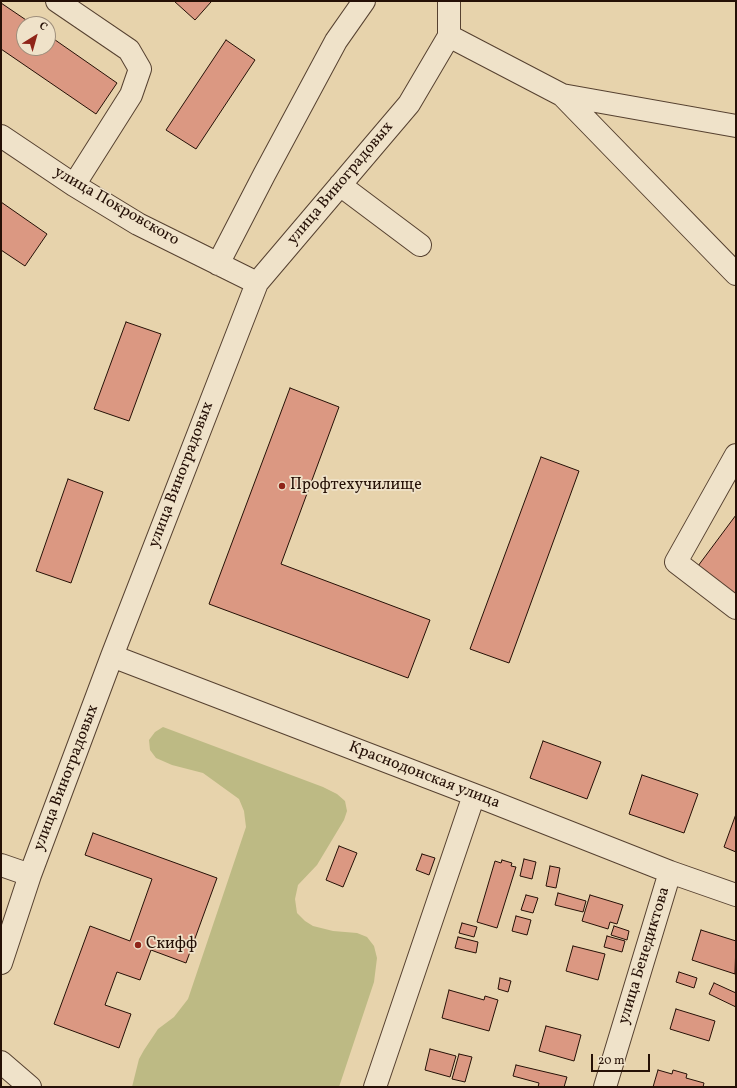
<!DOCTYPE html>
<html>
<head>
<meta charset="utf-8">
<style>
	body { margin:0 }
	#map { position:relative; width:737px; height:1088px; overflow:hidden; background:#e7d3ac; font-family:Vollkorn,serif }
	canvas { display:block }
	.frame { position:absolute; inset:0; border:2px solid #251006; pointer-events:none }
	.north { position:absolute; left:16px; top:16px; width:40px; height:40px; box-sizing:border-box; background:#efe2c9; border:1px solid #9e8e7b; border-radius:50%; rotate:37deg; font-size:11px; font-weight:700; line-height:16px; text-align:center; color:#251006 }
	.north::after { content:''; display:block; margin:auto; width:14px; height:18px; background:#8f2418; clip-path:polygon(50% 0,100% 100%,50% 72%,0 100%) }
	.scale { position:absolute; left:591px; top:1054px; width:59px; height:18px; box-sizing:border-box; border:2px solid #251006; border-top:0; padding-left:5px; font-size:12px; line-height:14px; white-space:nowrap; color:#251006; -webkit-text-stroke:3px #efe2c9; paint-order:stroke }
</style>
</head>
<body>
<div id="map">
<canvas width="737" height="1088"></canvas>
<div class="frame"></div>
<div class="north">С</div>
<div class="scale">20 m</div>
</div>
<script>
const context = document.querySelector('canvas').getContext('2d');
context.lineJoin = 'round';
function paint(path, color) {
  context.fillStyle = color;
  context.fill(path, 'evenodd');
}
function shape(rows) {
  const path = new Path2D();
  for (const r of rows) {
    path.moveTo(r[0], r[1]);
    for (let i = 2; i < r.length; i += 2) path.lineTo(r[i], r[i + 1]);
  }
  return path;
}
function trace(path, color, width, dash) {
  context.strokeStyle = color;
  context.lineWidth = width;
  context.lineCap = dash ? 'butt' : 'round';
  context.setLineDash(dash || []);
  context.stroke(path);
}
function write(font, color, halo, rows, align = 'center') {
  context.font = font + ' Vollkorn,serif';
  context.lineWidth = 3.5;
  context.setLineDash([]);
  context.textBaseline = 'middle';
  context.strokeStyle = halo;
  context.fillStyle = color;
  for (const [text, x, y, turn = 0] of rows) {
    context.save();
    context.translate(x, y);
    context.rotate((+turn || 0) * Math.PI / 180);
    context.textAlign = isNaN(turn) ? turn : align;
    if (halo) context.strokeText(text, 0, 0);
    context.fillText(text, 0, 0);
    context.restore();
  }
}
paint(shape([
	[163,727,323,787,337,794,345,801,347,811,344,820,317,865,298,885,295,899,297,913,305,921,313,926,333,931,357,933,367,937,374,946,377,958,374,982,339,1087,132,1087,139,1059,144,1050,158,1029,174,1017,188,999,246,827,244,811,239,799,203,773,172,765,156,758,150,750,149,740,155,732]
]), '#bdba84');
const building = shape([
	[174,1,209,1,211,2,195,20,174,1],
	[1,3,32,24,24,24,24,48,48,48,48,35,117,83,96,114,1,49,1,3],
	[226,40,255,60,196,149,166,130,226,40],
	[1,202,47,234,25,266,1,250,1,202],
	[126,322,161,334,129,421,94,409,126,322],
	[290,388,339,407,281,564,430,620,408,678,209,604,290,388],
	[541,457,579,471,509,663,470,649,541,457],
	[68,479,103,492,71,583,36,571,68,479],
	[736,515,736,595,698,566,736,515],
	[543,741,601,762,587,799,530,778,543,741],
	[642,775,698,794,684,833,629,814,642,775],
	[736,814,736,852,724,847,736,814],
	[93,833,217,878,186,963,151,950,140,980,117,972,105,1005,131,1014,119,1048,54,1024,90,926,130,941,152,879,85,855,93,833],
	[339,846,357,853,343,887,326,880,339,846],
	[422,854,435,858,429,875,416,870,422,854],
	[524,859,536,862,532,879,520,876,524,859],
	[502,860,512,863,511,866,516,867,497,928,477,922,495,861,501,863,502,860],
	[550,866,560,868,556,888,546,886,550,866],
	[558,893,586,901,583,912,555,905,558,893],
	[526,895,538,898,533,913,521,910,526,895],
	[590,895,623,905,617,924,610,922,608,929,582,921,590,895],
	[516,916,531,920,527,935,512,931,516,916],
	[462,923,477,927,474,937,459,933,462,923],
	[614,926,629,931,627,940,611,935,614,926],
	[701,930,736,941,735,974,692,960,701,930],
	[607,936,625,941,622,952,604,947,607,936],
	[458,937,478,942,476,953,455,948,458,937],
	[573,946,605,954,598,980,566,971,573,946],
	[679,972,697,978,694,988,676,982,679,972],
	[500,978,511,981,508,992,498,989,500,978],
	[714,983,736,993,736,1007,709,994,714,983],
	[449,990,484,1000,485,996,498,1000,489,1031,442,1018,449,990],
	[676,1009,715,1021,709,1041,670,1029,676,1009],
	[546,1026,581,1035,574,1061,539,1051,546,1026],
	[430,1049,456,1056,450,1077,425,1070,430,1049],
	[459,1054,472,1057,465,1082,452,1079,459,1054],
	[516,1065,567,1077,564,1087,538,1087,539,1083,513,1076,516,1065],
	[658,1070,672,1074,673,1070,687,1074,686,1078,704,1083,703,1087,653,1087,658,1070]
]);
paint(building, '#db9882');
trace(building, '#251006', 1);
const minor = shape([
	[57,1,129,50,140,69,131,95,74,185],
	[449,1,449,36],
	[449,36,562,95,736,274],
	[562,95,736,126],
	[1,136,74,185,138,224,257,283],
	[340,185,420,245],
	[218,264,264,175,336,41,364,1],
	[736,455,676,562,736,608],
	[112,656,490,801,670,872,736,895],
	[1,865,30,875],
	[1,963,30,875,112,656,257,283,409,104,449,36],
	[1,1062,30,1087],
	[375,1087,474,795],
	[605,1087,670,872]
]);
trace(minor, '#564130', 24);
trace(minor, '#efe2c9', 22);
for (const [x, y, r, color] of [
	[282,486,4,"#8f2418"],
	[138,945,4,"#8f2418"]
]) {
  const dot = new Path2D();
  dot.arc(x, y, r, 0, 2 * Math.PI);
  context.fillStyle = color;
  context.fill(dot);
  trace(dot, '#efe2c9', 1.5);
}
write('16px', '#251006', '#efe2c9', [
	["улица Виноградовых",341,184,-50],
	["улица Покровского",116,207,30],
	["улица Виноградовых",182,475,-69],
	["Краснодонская улица",424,776,21],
	["улица Виноградовых",67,778,-69],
	["улица Бенедиктова",645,956,-73]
]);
write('16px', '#251006', '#efe2c9', [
	["Профтехучилище",290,486],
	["Скифф",146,945]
], 'left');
</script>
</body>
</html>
